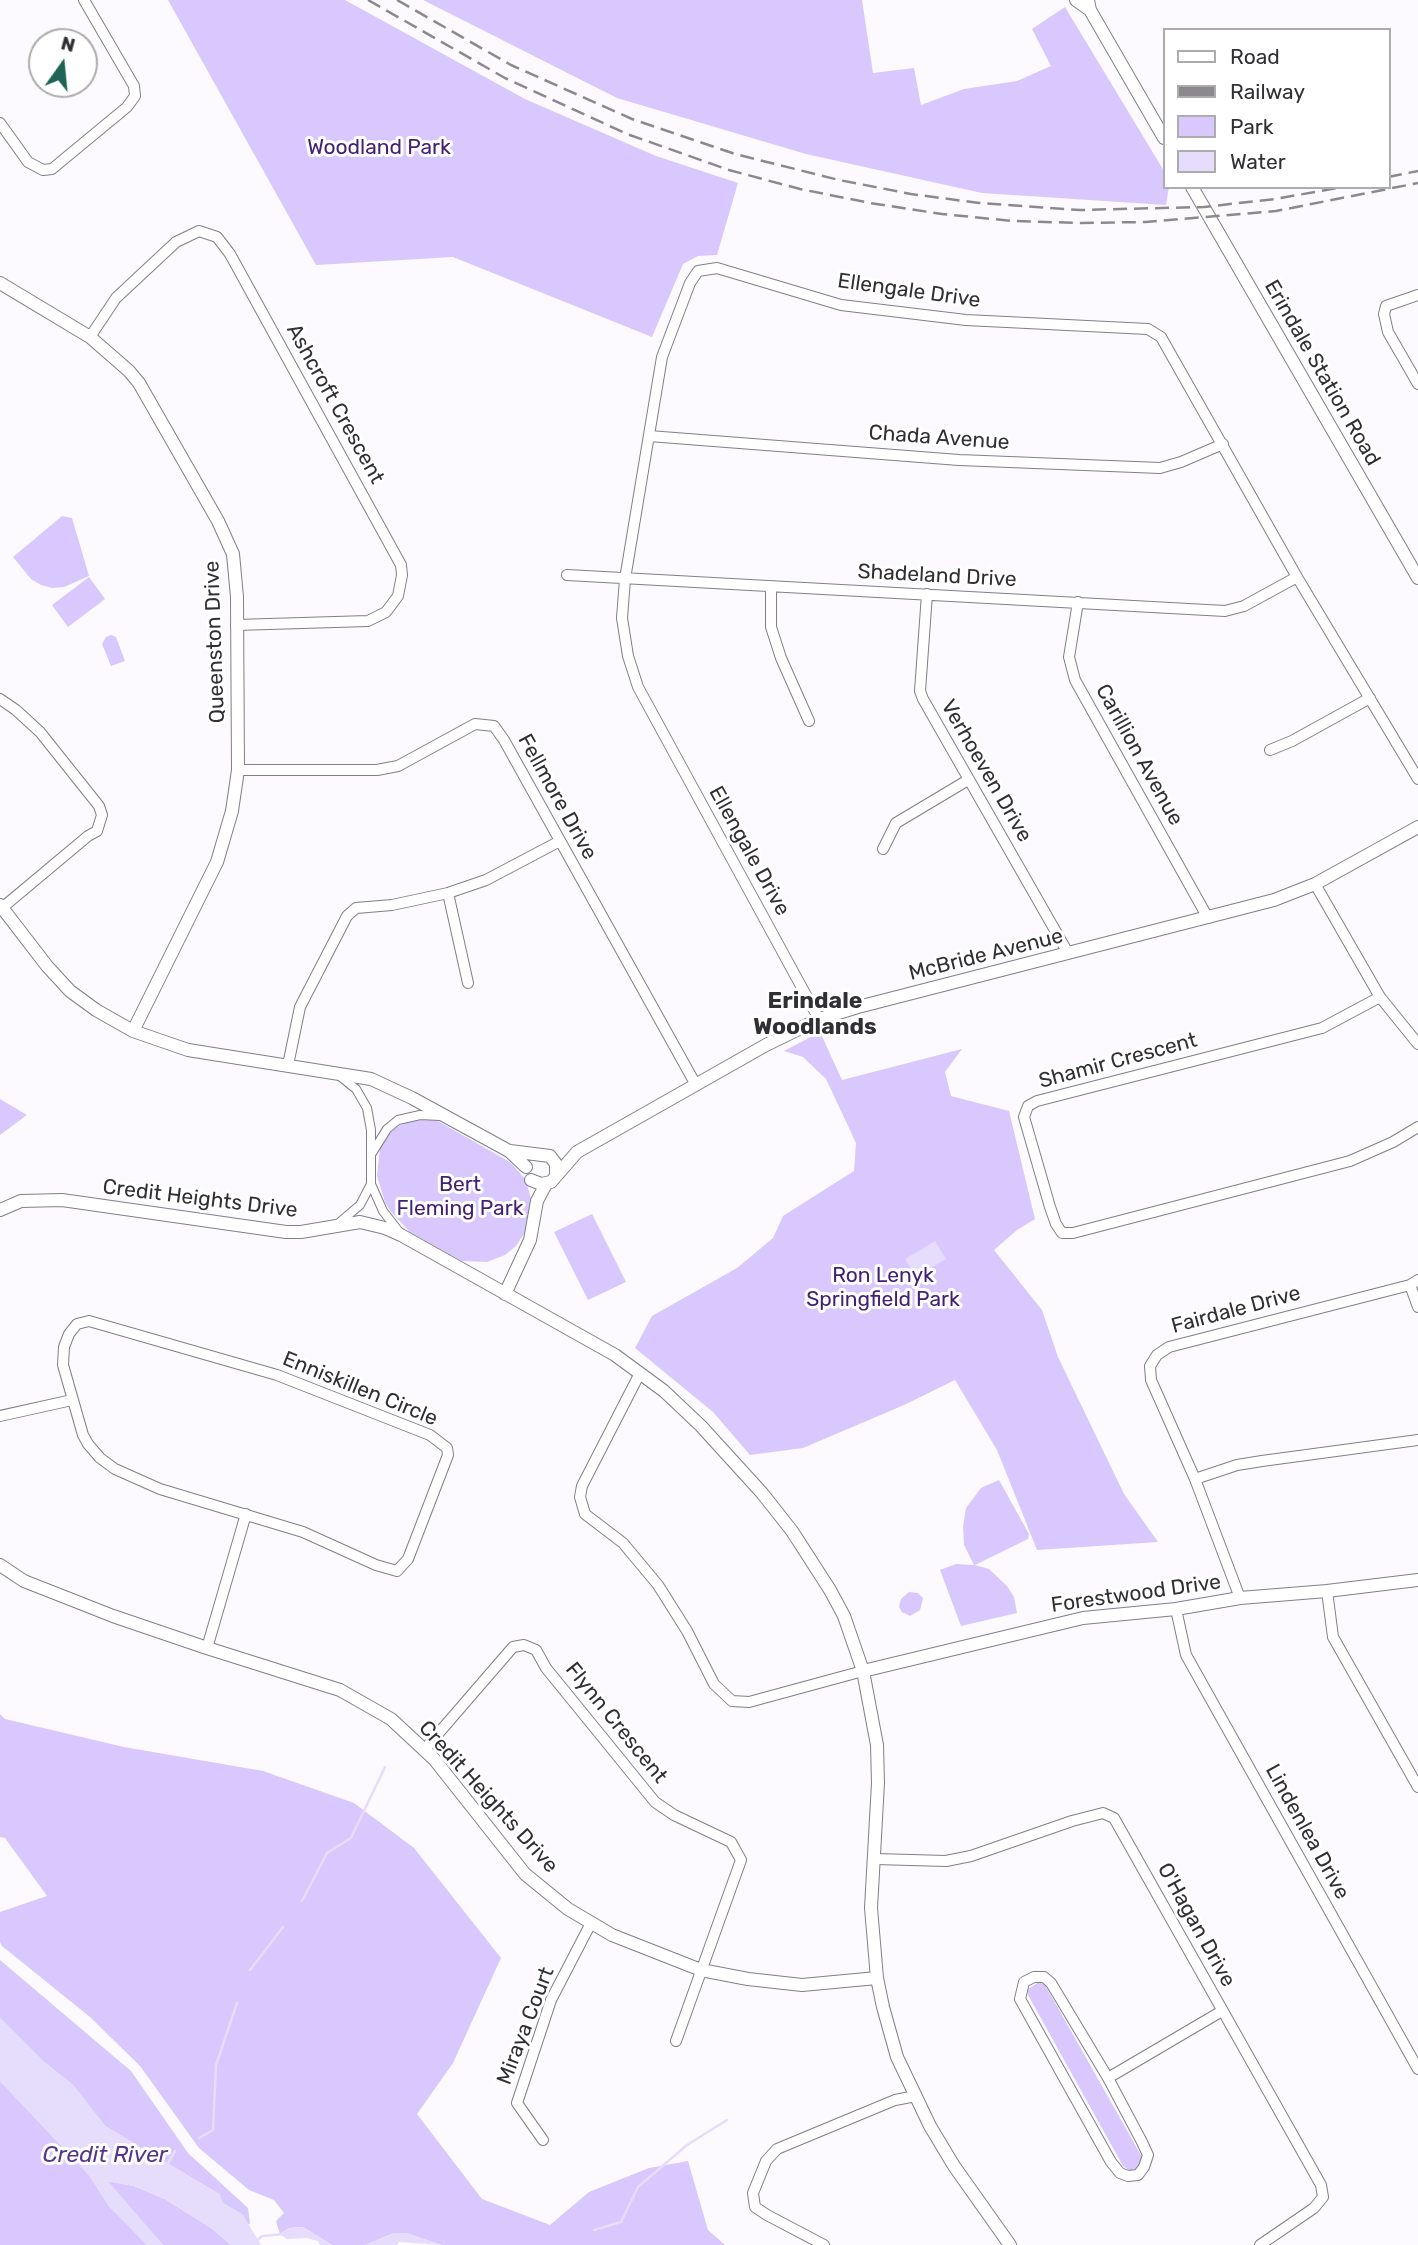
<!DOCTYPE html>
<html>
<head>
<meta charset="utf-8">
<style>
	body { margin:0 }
	#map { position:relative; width:1418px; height:2245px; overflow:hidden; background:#fcfaff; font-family:Rubik,sans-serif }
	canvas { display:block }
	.legend { position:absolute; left:1163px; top:28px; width:228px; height:161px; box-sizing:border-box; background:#fff; border:2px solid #acacad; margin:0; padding:9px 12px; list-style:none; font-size:21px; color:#302f33 }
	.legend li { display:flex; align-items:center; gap:14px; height:35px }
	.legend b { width:35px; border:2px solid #acacad }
	.north { position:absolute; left:28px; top:28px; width:70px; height:70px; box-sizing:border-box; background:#fff; border:2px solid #acacad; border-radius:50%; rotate:15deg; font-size:19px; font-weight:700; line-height:28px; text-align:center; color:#302f33 }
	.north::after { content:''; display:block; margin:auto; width:24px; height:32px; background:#1f6455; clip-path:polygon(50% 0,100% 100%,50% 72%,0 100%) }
</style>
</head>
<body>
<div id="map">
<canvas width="1418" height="2245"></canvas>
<ul class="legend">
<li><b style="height:9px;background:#fff"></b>Road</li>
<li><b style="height:9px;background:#8b898e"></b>Railway</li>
<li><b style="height:19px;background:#d8c8fd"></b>Park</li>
<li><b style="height:19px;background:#e5ddfb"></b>Water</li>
</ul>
<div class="north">N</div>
</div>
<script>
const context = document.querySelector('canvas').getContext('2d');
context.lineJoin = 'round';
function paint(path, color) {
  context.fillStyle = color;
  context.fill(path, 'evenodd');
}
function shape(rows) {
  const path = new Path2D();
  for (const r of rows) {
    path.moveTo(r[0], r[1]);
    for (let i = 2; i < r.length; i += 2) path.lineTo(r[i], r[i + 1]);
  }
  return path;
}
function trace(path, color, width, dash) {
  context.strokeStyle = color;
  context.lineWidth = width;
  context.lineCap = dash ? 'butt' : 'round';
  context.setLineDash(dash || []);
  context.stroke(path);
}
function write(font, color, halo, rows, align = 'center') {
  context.font = font + ' Rubik,sans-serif';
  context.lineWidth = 6;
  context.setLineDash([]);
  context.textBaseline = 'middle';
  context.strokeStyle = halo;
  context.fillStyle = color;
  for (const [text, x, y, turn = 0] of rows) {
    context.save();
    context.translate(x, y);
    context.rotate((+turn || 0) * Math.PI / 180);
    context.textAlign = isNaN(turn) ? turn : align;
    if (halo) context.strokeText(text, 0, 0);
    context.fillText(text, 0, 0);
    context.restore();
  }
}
paint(shape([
	[168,0,345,0,525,99,656,156,738,183,717,255,698,256,683,264,652,337,453,257,316,265],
	[423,0,862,0,873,73,914,68,921,105,964,89,1017,81,1051,66,1032,29,1065,7,1164,171,1164,187,1169,187,1166,205,982,193,806,154,617,98],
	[62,516,72,518,89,576,64,587,52,588,41,585,31,579,13,557],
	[89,577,105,599,68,627,52,605],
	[111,635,116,637,125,661,111,666,102,644,106,637],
	[820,1032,842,1080,962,1049,945,1072,951,1096,1009,1111,1035,1219,1017,1230,994,1250,1042,1310,1058,1357,1124,1494,1158,1542,1037,1550,997,1450,955,1380,904,1405,803,1448,750,1455,713,1412,635,1348,652,1316,737,1268,773,1238,783,1216,854,1171,856,1143,826,1079,803,1057,784,1051],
	[0,1099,27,1115,0,1135],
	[420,1120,436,1120,510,1162,526,1180,531,1199,528,1223,524,1234,516,1246,505,1255,487,1262,462,1261,410,1232,391,1212,385,1202,377,1176,380,1148,391,1132,397,1127,410,1121],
	[592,1214,626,1282,588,1300,554,1232],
	[999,1480,1029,1534,1028,1539,975,1565,989,1569,1007,1586,1014,1597,1017,1613,961,1626,940,1570,956,1564,974,1565,964,1545,963,1527,966,1508,981,1488],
	[909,1592,918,1593,923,1598,920,1610,910,1616,902,1612,899,1607,901,1599],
	[0,1714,5,1719,124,1747,263,1771,354,1803,414,1848,501,1958,453,2063,417,2114,482,2199,550,2225,589,2192,649,2168,688,2161,708,2230,725,2245,442,2245,406,2233,394,2233,365,2245,332,2245,303,2227,289,2228,280,2234,276,2221,284,2213,274,2200,249,2190,199,2148,140,2066,90,2017,2,1946,0,1942,0,1912,47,1896,5,1838,0,1837],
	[0,1960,131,2071,188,2153,248,2208,250,2223,248,2225,243,2215,223,2203,219,2194,105,2126,73,2085,43,2061,0,2018],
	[1039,1982,1045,1985,1142,2157,1142,2164,1137,2170,1130,2171,1123,2166,1028,1995,1028,1989],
	[0,2081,89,2175,109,2206,147,2245,0,2245],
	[107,2181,134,2186,165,2199,211,2228,231,2245,163,2245]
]), '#d8c8fd');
paint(shape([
	[935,1241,946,1259,916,1277,905,1259],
	[0,2018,43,2061,73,2085,105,2126,219,2194,223,2203,243,2215,261,2245,231,2245,211,2228,165,2199,134,2186,108,2181,163,2245,147,2245,109,2206,89,2175,0,2081],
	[303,2227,325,2241,332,2245,320,2245,318,2241,307,2238,287,2239,280,2234,289,2228],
	[394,2233,406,2233,442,2245,399,2242,397,2245,365,2245]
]), '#e5ddfb');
trace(shape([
	[302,1901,327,1853,351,1838,385,1767],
	[250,1970,283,1927],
	[199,2138,213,2130,216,2065,237,2003],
	[168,2163,175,2151],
	[594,2230,621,2222,638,2187,687,2145,727,2120],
	[252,2245,262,2236,284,2234]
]), '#e5ddfb', 2.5);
const pedestrian = shape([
	[341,1077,356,1089,367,1108,371,1130,371,1184,383,1211,400,1233],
	[372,1153,387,1129,398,1120,420,1115,440,1116],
	[340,1222,360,1205,371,1184]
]);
const minor = shape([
	[0,123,28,162,43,170,52,169,127,107,135,96,134,86,84,0],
	[1418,295,1386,306,1384,314,1388,332,1418,384],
	[90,337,116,298,176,242,199,231,217,237,230,254,401,565,402,575,398,596,386,612,368,621,236,625],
	[649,436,959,460,1160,468,1181,462,1223,444],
	[567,575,1225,611,1244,606,1297,577],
	[771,588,771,627,781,658,809,721],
	[927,594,920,691,923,699,1068,953],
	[1078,602,1069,657,1075,680,1208,918],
	[0,699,16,710,40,732,99,806,102,815,97,831,88,836,2,908],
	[1270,750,1292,741,1370,698],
	[238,770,377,770,398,766,475,724,494,726,504,740,696,1085],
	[883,849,896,823,968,780],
	[1315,884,1380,997,1418,1044],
	[448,893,468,983],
	[1380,997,1322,1028,1037,1101,1028,1106,1024,1117,1050,1207,1056,1224,1062,1233,1073,1233,1350,1161,1393,1142,1418,1127],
	[819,1019,638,687,628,656,622,618,625,579,662,357,690,283,698,271,717,268,841,305,966,320,1148,329,1161,337,1297,577,1418,779],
	[288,1065,300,1007,347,916,356,908,392,905,448,893,486,880,560,841],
	[1410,1285,1418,1307],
	[89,1321,277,1375,430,1435,447,1448,448,1455,408,1559,397,1571,376,1565,303,1532,160,1489,115,1469,100,1458,88,1444,83,1435,63,1365,64,1347,69,1334,77,1324,89,1321],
	[640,1373,582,1486,580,1497,585,1514,623,1543,658,1585,687,1631,714,1684,732,1701,749,1702,863,1671],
	[0,1416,72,1400],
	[1195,1479,1237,1465,1262,1461,1418,1440],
	[1327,1591,1333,1637,1418,1787],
	[1240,1598,1195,1479,1151,1380,1150,1366,1157,1355,1169,1347,1410,1285,1418,1280],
	[1176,1609,1186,1655,1418,2069],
	[207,1648,246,1514],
	[424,1750,513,1647,524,1645,536,1650,546,1668,655,1802,674,1815,731,1842,741,1860,676,2041],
	[875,1859,946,1861,971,1856,1072,1821,1103,1813,1114,1818,1321,2185,1323,2197,1314,2208,1260,2245],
	[1034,1977,1044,1977,1051,1983,1108,2078,1142,2142,1148,2155,1144,2167,1138,2175,1128,2176,1120,2173,1111,2162,1020,1999,1024,1982,1034,1977],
	[1108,2078,1222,2011],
	[543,2140,517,2103,551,2000,591,1923],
	[824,2245,767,2215,755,2207,753,2193,766,2161,777,2149,895,2100,916,2096]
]);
const tertiary = shape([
	[1076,0,1090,10],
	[1088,0,1090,10,1164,138],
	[1192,187,1418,578],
	[0,283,90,337,129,371,139,383,218,521,233,554,237,597,238,770,232,811,217,862,133,1031],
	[0,905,47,966,70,991,96,1010,133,1031,188,1050,371,1079,412,1098,509,1151,526,1167],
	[510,1151,550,1156,556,1164,556,1174],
	[531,1180,541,1184,551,1182,577,1152,766,1045,819,1019,858,1007,1274,900,1315,884,1418,827],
	[0,1210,21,1201,62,1200,286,1232,301,1232,360,1222,385,1228,401,1235,615,1355,664,1391,701,1426,762,1493,792,1531,830,1590,844,1616,863,1671,877,1745,878,1783,871,1908,877,1978,883,2007,897,2057,930,2126,954,2166,1010,2245],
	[505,1294,530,1240,537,1201,546,1184],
	[0,1565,24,1581,113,1616,207,1648,340,1690,391,1719,434,1759,525,1874,568,1909,612,1935,701,1970,748,1979,802,1985,877,1978],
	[863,1671,1083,1618,1176,1609,1240,1598,1327,1591,1418,1580]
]);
trace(pedestrian, '#817f88', 10);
trace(minor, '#817f88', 12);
trace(tertiary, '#817f88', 14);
trace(pedestrian, '#fff', 8);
trace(minor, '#fff', 10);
trace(tertiary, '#fff', 12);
trace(shape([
	[368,0,505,78,627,134,729,170,800,189,870,203,942,214,1013,221,1081,223,1146,222,1276,211,1418,183],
	[397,0,511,65,632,119,735,154,839,180,911,194,979,203,1080,210,1204,207,1275,199,1343,187],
	[1388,177,1418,171]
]), '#8b898e', 2.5, [14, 7]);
write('21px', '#432073', '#fff', [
	["Woodland Park",379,148],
	["Bert",460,1185],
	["Fleming Park",460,1209],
	["Ron Lenyk",883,1276],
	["Springfield Park",883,1300]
]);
write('21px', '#302f33', '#fff', [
	["Ellengale Drive",909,291,8],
	["Erindale Station Road",1322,373,60],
	["Ashcroft Crescent",335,404,61],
	["Chada Avenue",939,438,4],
	["Shadeland Drive",937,576,3],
	["Queenston Drive",215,642,-92],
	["Carillion Avenue",1139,755,61],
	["Verhoeven Drive",986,771,60],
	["Fellmore Drive",557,797,61],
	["Ellengale Drive",749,851,61],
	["McBride Avenue",986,955,-14],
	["Shamir Crescent",1118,1061,-15],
	["Credit Heights Drive",200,1199,7],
	["Fairdale Drive",1236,1310,-15],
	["Enniskillen Circle",360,1389,22],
	["Forestwood Drive",1136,1594,-8],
	["Flynn Crescent",616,1723,51],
	["Credit Heights Drive",488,1797,48],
	["Lindenlea Drive",1307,1832,61],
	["O'Hagan Drive",1196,1925,61],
	["Miraya Court",526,2026,-69]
]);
write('bold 23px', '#302f33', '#fff', [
	["Erindale",815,1001],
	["Woodlands",815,1027]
]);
write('italic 23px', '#57368a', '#fff', [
	["Credit River",105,2155]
]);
</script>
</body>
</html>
